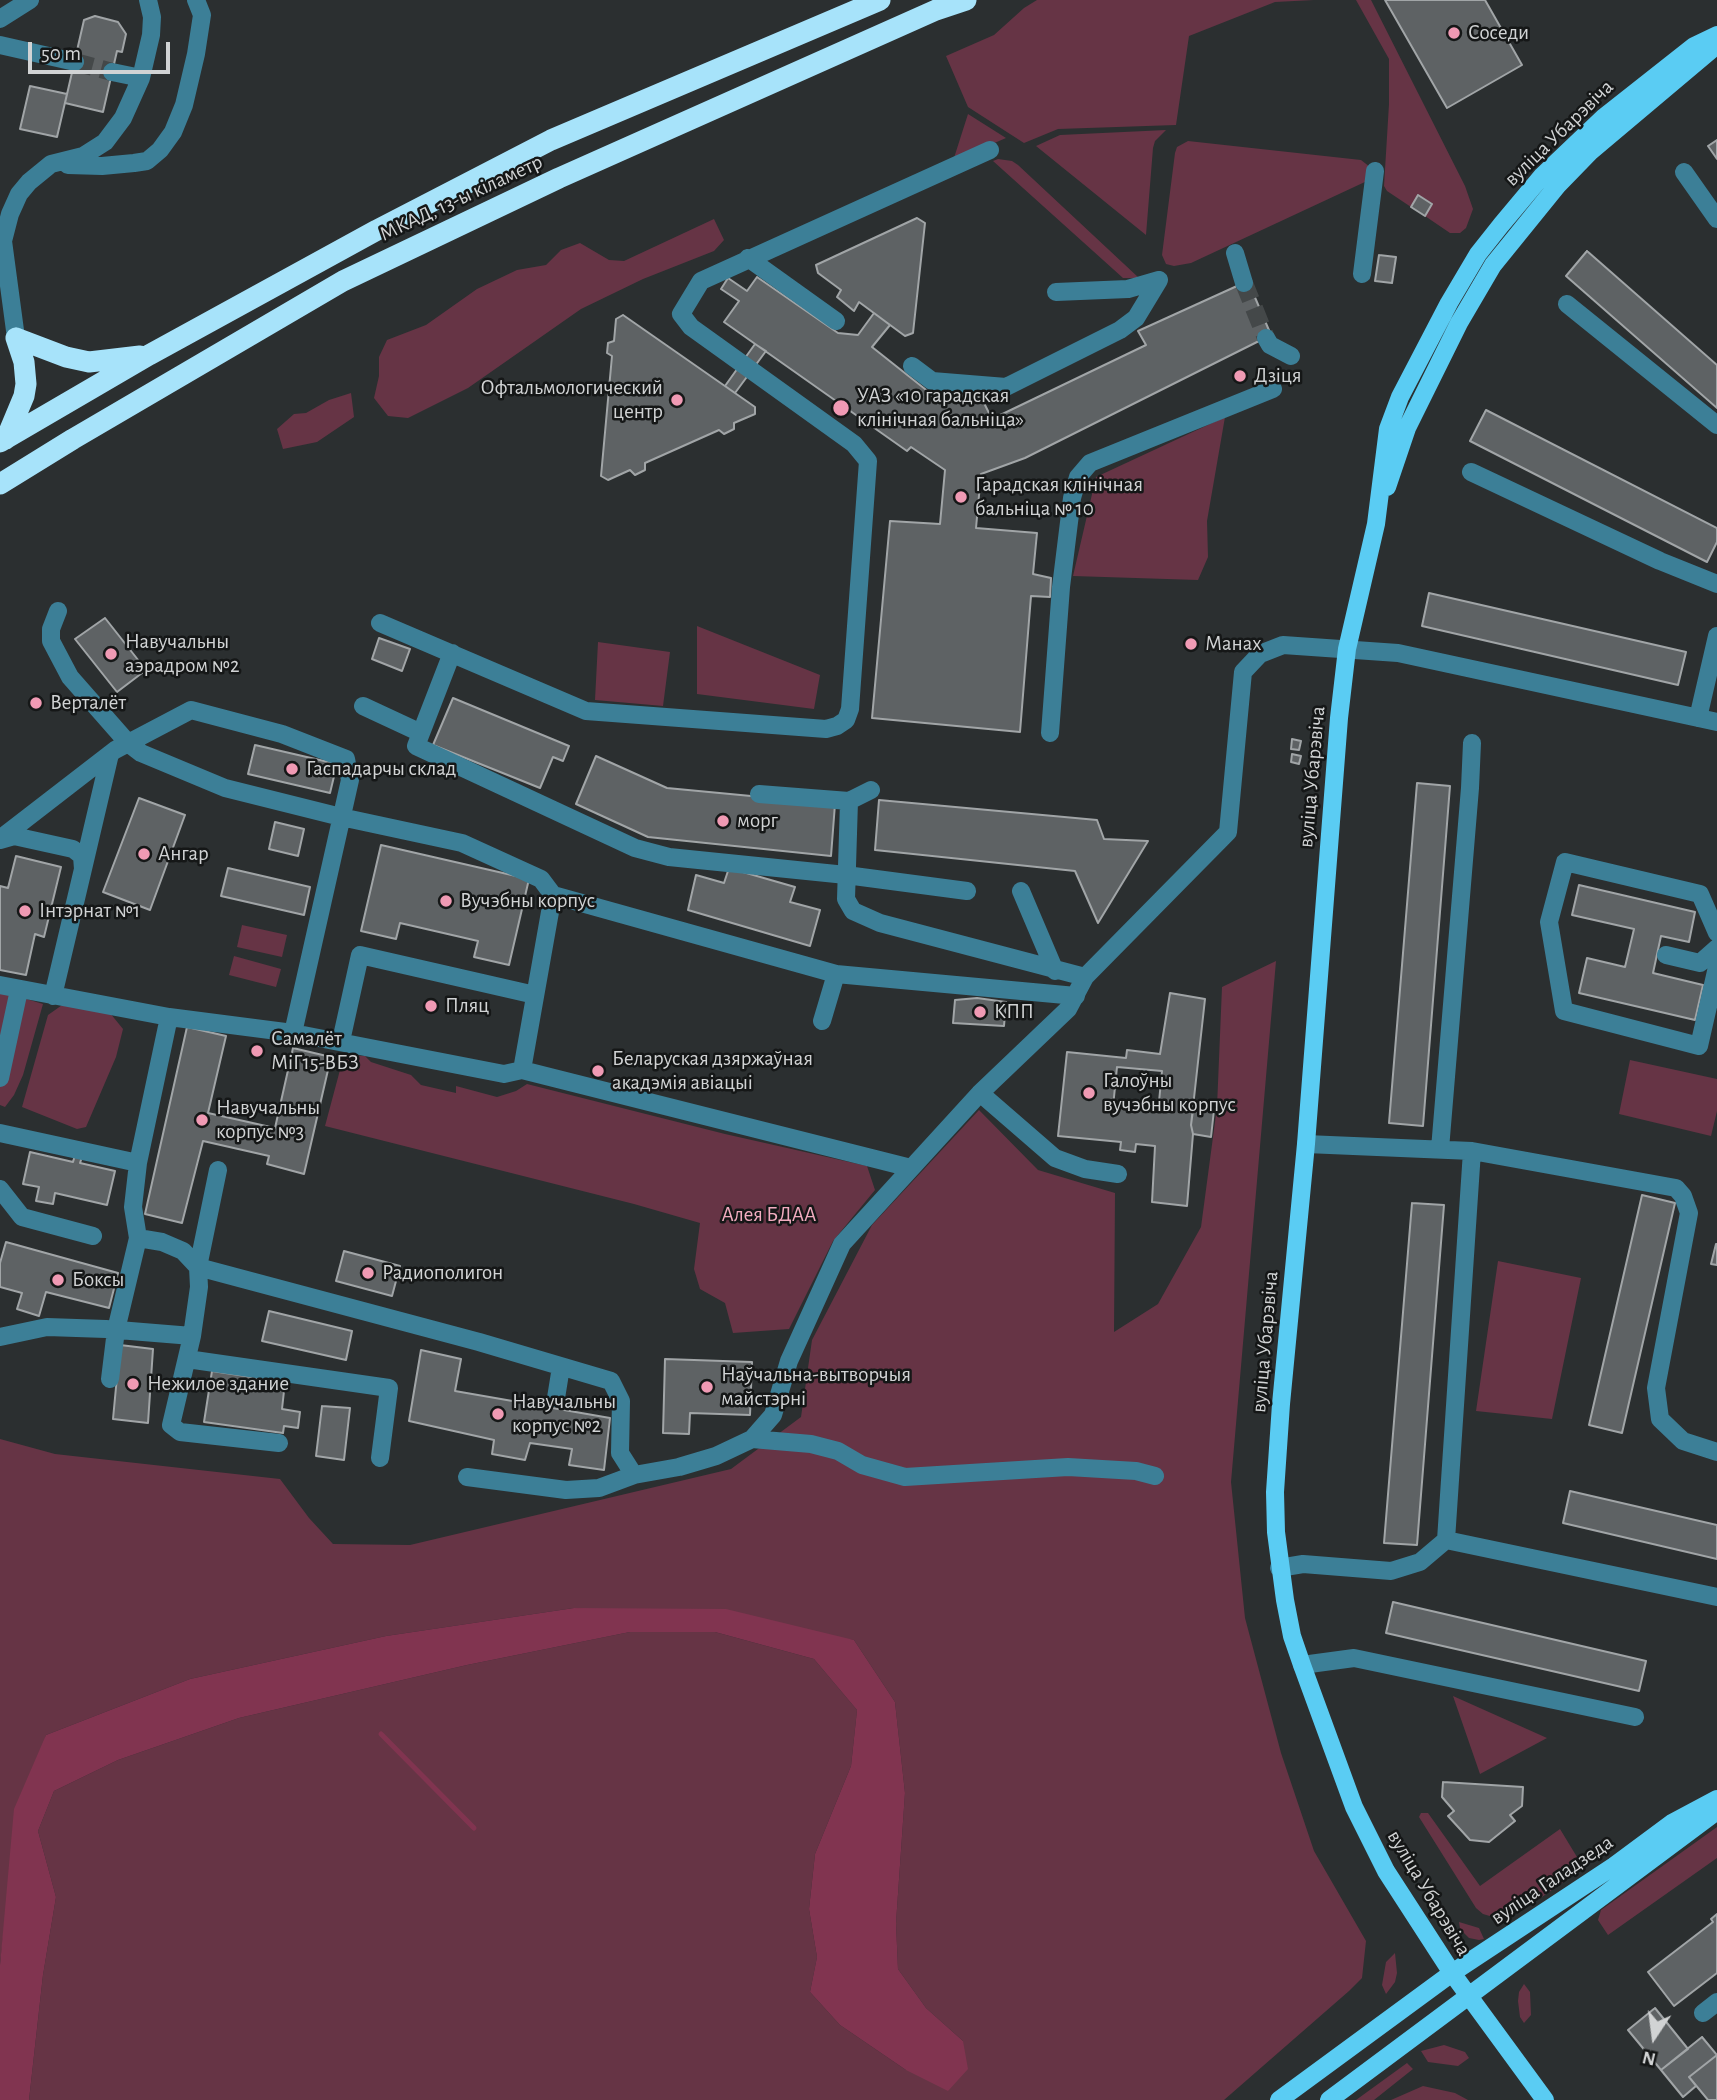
<!DOCTYPE html>
<html>
<head>
<meta charset="utf-8">
<style>
	body { margin:0 }
	#map { position:relative; width:1717px; height:2100px; overflow:hidden; background:#2b2f30; font-family:"Alegreya Sans",sans-serif }
	canvas { display:block }
	.north { position:absolute; left:1619px; top:2002px; width:70px; height:70px; -webkit-text-stroke:5px #151717; paint-order:stroke; rotate:193deg; font-size:19px; font-weight:700; line-height:28px; text-align:center; color:#d1d3d4 }
	.north::after { content:''; display:block; margin:auto; width:24px; height:32px; background:#d1d3d4; clip-path:polygon(50% 0,100% 100%,50% 72%,0 100%) }
	.scale { position:absolute; left:28px; top:42px; width:142px; height:32px; box-sizing:border-box; border:4px solid #d1d3d4; border-top:0; padding-left:9px; font-size:21px; line-height:24px; white-space:nowrap; color:#d1d3d4; -webkit-text-stroke:5px #151717; paint-order:stroke }
</style>
</head>
<body>
<div id="map">
<canvas width="1717" height="2100"></canvas>
<div class="north">N</div>
<div class="scale">50 m</div>
</div>
<script>
const context = document.querySelector('canvas').getContext('2d');
context.lineJoin = 'round';
function paint(path, color) {
  context.fillStyle = color;
  context.fill(path, 'evenodd');
}
function shape(rows) {
  const path = new Path2D();
  for (const r of rows) {
    path.moveTo(r[0], r[1]);
    for (let i = 2; i < r.length; i += 2) path.lineTo(r[i], r[i + 1]);
  }
  return path;
}
function trace(path, color, width, dash) {
  context.strokeStyle = color;
  context.lineWidth = width;
  context.lineCap = dash ? 'butt' : 'round';
  context.setLineDash(dash || []);
  context.stroke(path);
}
function write(font, color, halo, rows, align = 'center') {
  context.font = font + ' "Alegreya Sans",sans-serif';
  context.lineWidth = 5;
  context.setLineDash([]);
  context.textBaseline = 'middle';
  context.strokeStyle = halo;
  context.fillStyle = color;
  for (const [text, x, y, turn = 0] of rows) {
    context.save();
    context.translate(x, y);
    context.rotate((+turn || 0) * Math.PI / 180);
    context.textAlign = isNaN(turn) ? turn : align;
    if (halo) context.strokeText(text, 0, 0);
    context.fillText(text, 0, 0);
    context.restore();
  }
}
paint(shape([
	[1037,0,1314,0,1275,2,1189,36,1176,125,1058,129,1024,143,968,107,946,56,994,35,1024,8],
	[1356,0,1371,0,1465,186,1473,209,1466,228,1460,233,1450,233,1425,216,1432,203,1418,195,1411,207,1387,191,1384,186,1389,104,1389,59],
	[968,114,1006,138,953,161],
	[1166,130,1155,141,1153,148,1146,235,1036,146,1060,135],
	[1188,141,1361,160,1370,167,1367,181,1191,263,1174,266,1166,264,1162,255,1175,153,1177,147],
	[998,159,1012,161,1018,165,1139,278,1123,278,993,161],
	[714,219,724,240,714,251,643,279,581,309,468,388,408,418,388,416,374,398,379,376,379,357,387,340,426,325,477,289,517,270,546,265,561,250,580,243,609,260,624,261],
	[351,393,354,417,317,442,283,449,277,429,294,414,306,413,329,400],
	[1225,417,1207,521,1208,557,1198,580,1073,576,1096,477],
	[697,626,820,675,814,709,697,694],
	[598,642,670,652,663,706,595,700],
	[242,925,287,935,282,957,237,947],
	[234,956,281,969,276,987,229,975],
	[1276,961,1231,1482,1245,1618,1281,1753,1314,1851,1366,1941,1362,1978,1349,1991,1224,2100,29,2100,43,1975,56,1897,38,1831,54,1791,118,1760,239,1718,467,1665,630,1632,715,1632,814,1659,857,1710,851,1766,815,1854,809,1909,817,1957,810,1992,840,2025,906,2070,963,2041,926,2008,898,1969,896,1923,905,1793,895,1702,854,1640,574,1608,386,1636,190,1679,46,1735,8,1892,0,1965,0,1439,55,1454,280,1479,309,1518,333,1544,410,1545,731,1469,801,1417,812,1340,872,1225,979,1110,1038,1170,1115,1193,1114,1332,1158,1304,1201,1227,1217,1107,1222,987],
	[0,991,43,1004,23,1075,14,1095,5,1107,0,1105],
	[65,1003,110,1013,123,1029,116,1057,86,1127,77,1129,22,1107,48,1015],
	[344,1055,365,1056,371,1062,411,1075,421,1085,456,1093,456,1086,497,1097,516,1091,527,1084,725,1134,867,1166,875,1190,833,1241,789,1329,733,1333,725,1303,700,1289,694,1269,700,1223,634,1204,325,1126],
	[1630,1060,1717,1079,1717,1111,1711,1136,1619,1114],
	[1498,1261,1581,1278,1552,1419,1476,1411],
	[1453,1696,1547,1738,1480,1774],
	[1421,1813,1428,1813,1480,1886,1560,1829,1577,1857,1576,1863,1572,1873,1562,1883,1542,1897,1510,1913,1493,1917,1483,1914,1476,1908,1419,1817],
	[1717,1827,1717,1858,1608,1935,1598,1920,1601,1910],
	[1459,1922,1479,1928,1484,1939,1479,1940,1469,1938,1460,1929],
	[1395,1953,1397,1973,1395,1982,1386,1994,1382,1985,1386,1962],
	[1524,1984,1530,1992,1531,2015,1524,2023,1520,2017,1518,2001,1519,1992],
	[1444,2045,1465,2052,1469,2058,1458,2066,1428,2062,1421,2051],
	[1407,2063,1413,2069,1374,2100,1356,2100],
	[1423,2086,1455,2093,1468,2100,1391,2100]
]), '#663445');
paint(shape([
	[574,1608,726,1609,854,1640,895,1702,905,1793,896,1923,898,1969,926,2008,963,2041,968,2069,948,2091,906,2070,840,2025,810,1992,817,1957,809,1909,815,1854,851,1766,857,1710,814,1659,715,1632,630,1632,467,1665,239,1718,118,1760,54,1791,38,1831,56,1897,43,1975,29,2100,0,2100,0,1965,14,1809,46,1735,190,1679,386,1636]
]), '#813450');
trace(shape([
	[381,1734,474,1828]
]), '#813450', 5);
const building = shape([
	[1385,0,1485,0,1522,65,1447,108,1385,0],
	[95,16,118,22,126,34,122,52,117,51,103,112,65,103,84,20,95,16],
	[30,86,67,94,57,137,20,129,30,86],
	[1717,140,1717,159,1708,146,1717,140],
	[1418,195,1432,204,1425,216,1411,207,1418,195],
	[917,218,925,223,913,333,905,336,859,302,854,311,837,297,841,290,818,273,816,265,917,218],
	[1587,251,1717,365,1717,408,1566,276,1587,251],
	[1379,255,1396,257,1392,283,1375,281,1379,255],
	[757,277,838,333,858,335,874,313,890,325,872,347,930,393,981,397,992,419,1146,345,1138,331,1248,281,1271,335,1025,458,981,474,976,528,1037,533,1033,574,1051,578,1050,597,1031,596,1020,732,872,718,890,521,940,524,945,470,911,447,907,451,724,322,739,301,721,289,728,278,747,291,757,277],
	[623,315,755,407,755,414,734,423,734,429,724,434,719,430,645,463,645,470,635,475,630,470,608,480,601,476,612,356,607,353,608,343,614,341,616,319,623,315],
	[755,344,766,351,735,393,725,386,755,344],
	[1486,410,1717,528,1717,542,1707,562,1470,441,1486,410],
	[1429,593,1686,652,1678,685,1422,626,1429,593],
	[105,618,146,670,117,692,75,639,105,618],
	[379,638,410,649,402,671,372,659,379,638],
	[453,698,569,746,563,761,553,757,540,788,433,745,453,698],
	[1292,739,1301,741,1299,750,1291,749,1292,739],
	[255,745,337,764,330,793,248,774,255,745],
	[1292,754,1301,756,1299,764,1291,762,1292,754],
	[596,756,667,788,835,804,831,856,648,837,576,804,596,756],
	[1417,783,1450,786,1423,1126,1389,1123,1417,783],
	[139,798,185,815,150,910,103,892,139,798],
	[879,800,1097,820,1104,839,1148,841,1098,923,1075,871,875,850,879,800],
	[275,822,304,829,298,856,269,849,275,822],
	[381,845,529,879,509,965,474,957,478,941,400,923,396,939,361,931,381,845],
	[16,856,61,867,44,937,35,934,26,975,0,970,0,886,8,888,16,856],
	[228,868,310,887,304,915,221,896,228,868],
	[729,868,795,887,790,902,820,910,810,946,688,910,696,875,724,883,729,868],
	[1579,885,1695,912,1689,942,1661,936,1653,973,1703,985,1695,1020,1579,993,1587,958,1625,967,1634,929,1572,915,1579,885],
	[1170,993,1205,999,1191,1125,1193,1134,1187,1206,1152,1202,1155,1146,1136,1144,1135,1152,1120,1150,1121,1142,1058,1136,1067,1052,1126,1058,1127,1050,1160,1054,1170,993],
	[1117,1067,1162,1071,1158,1112,1113,1107,1117,1067],
	[977,998,1006,1002,1004,1026,953,1023,955,1000,977,998],
	[187,1027,226,1036,208,1113,275,1128,293,1048,331,1057,304,1174,267,1164,269,1156,203,1141,182,1223,145,1214,187,1027],
	[1193,1110,1214,1110,1211,1137,1193,1134,1191,1125,1193,1110],
	[30,1152,73,1162,75,1155,82,1157,80,1163,115,1171,107,1205,55,1193,53,1204,36,1201,39,1187,23,1184,30,1152],
	[1642,1195,1675,1203,1622,1433,1589,1425,1642,1195],
	[1412,1203,1444,1205,1417,1545,1384,1543,1412,1203],
	[6,1242,118,1273,109,1308,46,1292,39,1316,17,1309,22,1293,0,1287,0,1263,6,1242],
	[1716,1244,1717,1244,1717,1265,1711,1264,1716,1244],
	[344,1251,400,1266,392,1296,336,1281,344,1251],
	[269,1311,352,1331,346,1360,262,1341,269,1311],
	[120,1345,153,1349,148,1423,113,1419,120,1345],
	[421,1350,461,1359,455,1391,610,1418,604,1470,569,1465,572,1449,530,1443,525,1460,492,1454,494,1440,409,1421,421,1350],
	[665,1359,752,1362,750,1415,690,1413,689,1434,663,1433,665,1359],
	[212,1371,285,1382,282,1409,300,1412,298,1428,284,1426,283,1433,204,1422,212,1371],
	[322,1406,350,1408,344,1460,316,1456,322,1406],
	[1570,1491,1717,1525,1717,1559,1563,1523,1570,1491],
	[1393,1602,1646,1661,1639,1691,1386,1633,1393,1602],
	[1443,1782,1523,1787,1522,1806,1510,1815,1515,1821,1489,1842,1470,1840,1448,1816,1454,1811,1442,1797,1443,1782],
	[1717,1914,1717,1973,1674,2006,1648,1972,1713,1922,1711,1919,1717,1914],
	[1655,2008,1688,2049,1661,2070,1628,2030,1655,2008],
	[1702,2037,1717,2055,1689,2077,1696,2086,1683,2097,1661,2070,1702,2037],
	[1717,2055,1717,2100,1708,2100,1689,2077,1717,2055]
]);
paint(building, '#5e6264');
trace(building, '#a1a5a7', 2);
trace(shape([
	[75,62,112,72],
	[1244,283,1266,338]
]), '#444849', 18, [18, 9]);
trace(shape([
	[0,19,30,0],
	[0,45,75,62],
	[141,78,151,35,152,17,148,0],
	[68,165,102,166,134,163,147,161,160,150,173,132,184,105,196,54,202,15,196,0],
	[1684,172,1717,219],
	[1235,253,1244,283],
	[748,258,836,321],
	[1362,274,1375,171],
	[1056,292,1128,289,1159,280],
	[1567,304,1717,425],
	[16,338,3,241,10,214,19,194,29,182,51,164,83,156,105,142,123,118,141,78,112,72],
	[1266,338,1270,345,1291,356],
	[912,366,932,381,1006,387,1120,330,1136,318,1159,280],
	[1471,472,1660,561,1717,584],
	[58,611,51,629,51,641,70,677,128,743,141,753,225,788,341,817,462,843,541,879,553,895,836,974,1076,996],
	[380,623,586,711,826,729,837,726,846,720,850,709,868,461,854,444,691,327,681,314,701,281,990,150],
	[452,653,416,746,635,848,669,857,846,875,967,891],
	[363,706,421,733],
	[1698,718,1717,636],
	[1050,733,1061,587,1072,498,1078,477,1090,463,1273,389],
	[759,794,849,801,871,790],
	[849,801,846,899,853,911,880,923,1085,977],
	[0,839,115,750,191,710,282,734,346,759,350,780,293,1033],
	[0,840,14,836,73,849,82,856,83,869,53,996],
	[83,869,110,754],
	[1021,891,1055,971],
	[1717,933,1700,894,1565,862,1549,922,1564,1011,1699,1046,1717,967],
	[1666,955,1700,963,1717,948],
	[0,985,169,1017,293,1033,504,1074,522,1070,911,1168],
	[169,1017,138,1163,133,1207,138,1238,162,1242,183,1251,198,1267,479,1342,611,1381,621,1401,620,1453,634,1475],
	[822,1021,836,974],
	[341,1041,360,955,535,995],
	[522,1070,553,895],
	[0,1078,19,990],
	[980,1093,1055,1158,1085,1169,1118,1174],
	[0,1133,138,1163],
	[1306,1144,1472,1151,1676,1188,1683,1196,1689,1213,1656,1388,1660,1419,1683,1441,1717,1452],
	[1440,1149,1470,788,1472,743],
	[218,1170,198,1267,199,1287,192,1336,171,1425,180,1432,279,1443],
	[0,1189,22,1217,93,1236],
	[0,1337,47,1327,106,1329,192,1336],
	[187,1359,389,1388,380,1458],
	[110,1379,116,1330,138,1238],
	[556,1398,561,1367],
	[752,1439,811,1444,838,1451,862,1465,905,1477,1068,1467,1136,1471,1155,1476],
	[467,1477,566,1490,599,1488,634,1475,679,1467,716,1456,752,1439,773,1415,789,1361,842,1244,980,1093,1068,1009,1085,977,1228,832,1243,672,1260,654,1283,645,1398,653,1717,722],
	[1446,1540,1717,1597],
	[1279,1568,1303,1564,1391,1571,1420,1562,1446,1540,1472,1151],
	[1302,1665,1354,1658,1635,1717],
	[1703,2013,1717,2002]
]), '#3c7f97', 18);
trace(shape([
	[1387,487,1407,428,1459,323,1493,265,1557,186,1591,151,1717,45],
	[1279,2100,1452,1973,1614,1866,1672,1823,1717,1799],
	[1329,2100,1717,1811],
	[1545,2100,1452,1973,1386,1871,1354,1807,1302,1665,1292,1636,1285,1600,1276,1532,1275,1492,1281,1404,1306,1144,1339,718,1347,649,1376,524,1388,429,1400,397,1449,303,1478,254,1501,225,1542,176,1604,117,1694,46,1717,35]
]), '#5accf3', 18);
trace(shape([
	[16,338,66,357,89,362,140,356],
	[6,439,24,396,26,384,24,362,16,338],
	[0,442,149,355,377,230,551,140,880,0],
	[0,484,73,439,343,281,559,178,936,10,966,0]
]), '#a7e3fa', 21);
for (const [x, y, r, color] of [
	[1454,33,7,"#f09ab4"],
	[1240,376,7,"#f09ab4"],
	[677,400,7,"#f09ab4"],
	[841,408,9,"#f09ab4"],
	[961,497,7,"#f09ab4"],
	[1191,644,7,"#f09ab4"],
	[111,654,7,"#f09ab4"],
	[36,703,7,"#f09ab4"],
	[292,769,7,"#f09ab4"],
	[723,821,7,"#f09ab4"],
	[144,854,7,"#f09ab4"],
	[446,901,7,"#f09ab4"],
	[25,911,7,"#f09ab4"],
	[431,1006,7,"#f09ab4"],
	[980,1012,7,"#f09ab4"],
	[257,1051,7,"#f09ab4"],
	[598,1071,7,"#f09ab4"],
	[1089,1093,7,"#f09ab4"],
	[202,1120,7,"#f09ab4"],
	[368,1273,7,"#f09ab4"],
	[58,1280,7,"#f09ab4"],
	[133,1384,7,"#f09ab4"],
	[707,1387,7,"#f09ab4"],
	[498,1414,7,"#f09ab4"]
]) {
  const dot = new Path2D();
  dot.arc(x, y, r, 0, 2 * Math.PI);
  context.fillStyle = color;
  context.fill(dot);
  trace(dot, '#151717', 2.5);
}
write('21px', '#d1d3d4', '#151717', [
	["Соседи",1468,33],
	["Дзіця",1254,376],
	["Офтальмологический",663,388,"right"],
	["центр",663,412,"right"],
	["УАЗ «10 гарадская",857,396],
	["клінічная бальніца»",857,420],
	["Гарадская клінічная",975,485],
	["бальніца № 10",975,509],
	["Навучальны",125,642],
	["аэрадром №2",125,666],
	["Манах",1205,644],
	["Верталёт",50,703],
	["Гаспадарчы склад",306,769],
	["морг",737,821],
	["Ангар",158,854],
	["Вучэбны корпус",460,901],
	["Інтэрнат №1",39,911],
	["Пляц",445,1006],
	["КПП",994,1012],
	["Самалёт",271,1039],
	["МіГ15-ВБЗ",271,1063],
	["Беларуская дзяржаўная",612,1059],
	["акадэмія авіацыі",612,1083],
	["Галоўны",1103,1081],
	["вучэбны корпус",1103,1105],
	["Навучальны",216,1108],
	["корпус №3",216,1132],
	["Радиополигон",382,1273],
	["Боксы",72,1280],
	["Наўчальна-вытворчыя",721,1375],
	["майстэрні",721,1399],
	["Нежилое здание",147,1384],
	["Навучальны",512,1402],
	["корпус №2",512,1426]
], 'left');
write('21px', '#d1d3d4', '#151717', [
	["вуліца Убарэвіча",1559,133,-44],
	["МКАД, 13-ы кіламетр",461,198,-25],
	["вуліца Убарэвіча",1312,777,-85],
	["вуліца Убарэвіча",1265,1342,-85],
	["вуліца Галадзеда",1552,1880,-34],
	["вуліца Убарэвіча",1429,1893,59]
]);
write('21px', '#f2acc0', '#151717', [
	["Алея БДАА",769,1215]
]);
</script>
</body>
</html>
